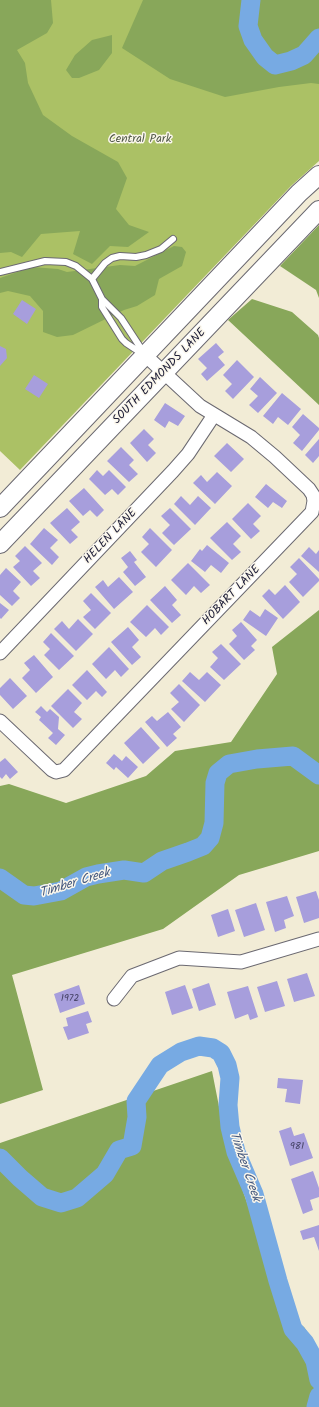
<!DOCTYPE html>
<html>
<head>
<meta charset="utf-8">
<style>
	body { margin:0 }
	canvas { display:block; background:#f2ecd6 }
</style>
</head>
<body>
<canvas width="319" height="1407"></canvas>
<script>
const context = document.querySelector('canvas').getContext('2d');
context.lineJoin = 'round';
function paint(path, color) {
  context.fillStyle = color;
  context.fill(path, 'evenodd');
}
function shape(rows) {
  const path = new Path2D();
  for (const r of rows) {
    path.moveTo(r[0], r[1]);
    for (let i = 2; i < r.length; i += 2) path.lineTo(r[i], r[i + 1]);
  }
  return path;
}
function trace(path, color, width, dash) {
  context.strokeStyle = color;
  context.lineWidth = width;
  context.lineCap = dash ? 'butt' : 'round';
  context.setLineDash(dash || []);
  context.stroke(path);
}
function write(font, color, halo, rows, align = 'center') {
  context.font = font + ' Kalam,sans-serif';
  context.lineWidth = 3;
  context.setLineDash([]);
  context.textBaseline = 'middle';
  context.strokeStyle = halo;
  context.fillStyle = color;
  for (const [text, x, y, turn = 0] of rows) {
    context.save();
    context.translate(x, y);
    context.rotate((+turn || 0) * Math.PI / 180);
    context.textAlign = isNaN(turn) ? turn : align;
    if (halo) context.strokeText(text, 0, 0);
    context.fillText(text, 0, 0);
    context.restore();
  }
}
paint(shape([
	[0,0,243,0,319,49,319,161,291,186,20,470,0,451]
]), '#abc165');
paint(shape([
	[0,0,51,0,53,23,47,33,17,50,25,63,28,83,43,115,72,136,118,162,127,178,116,209,129,225,149,232,128,247,110,246,92,264,73,254,80,231,41,234,22,257,11,252,0,253],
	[143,0,319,0,319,84,311,83,279,87,225,97,170,79,122,48],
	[112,35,112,53,99,70,79,78,72,78,66,70,75,55,92,40],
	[319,225,319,298,316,290,280,266],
	[174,246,182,247,186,252,182,266,159,279,155,295,137,306,124,310,73,335,57,337,43,332,43,311,30,296,8,291,0,293,0,278,32,267,58,269,67,272,120,265,135,266],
	[252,299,292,312,318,335,319,338,319,405,228,320],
	[319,610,319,851,239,875,163,929,12,975,43,1090,0,1104,0,786,9,784,66,803,146,776,175,751,231,742,277,674,272,647],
	[212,1071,226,1142,253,1220,278,1311,304,1327,319,1351,319,1407,0,1407,0,1143]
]), '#88a75a');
trace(shape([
	[251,0,248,26,253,40,265,57,275,65,291,61,304,55,319,38],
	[0,878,24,895,34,896,61,891,86,877,98,874,124,870,144,873,162,861,188,852,203,846,210,838,214,823,215,783,218,773,229,764,257,759,293,756,319,775],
	[0,1158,20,1178,42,1197,61,1203,77,1198,105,1174,119,1150,132,1146,137,1117,136,1101,160,1065,181,1052,199,1046,213,1048,221,1053,227,1065,230,1078,228,1105,230,1127,236,1152,254,1194,278,1281,293,1329,305,1343,315,1361,319,1380],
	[316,1407,319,1396]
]), '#77aae3', 19);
paint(shape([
	[22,300,36,309,27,324,13,314],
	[216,343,224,352,218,357,225,365,207,381,201,374,207,368,198,359],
	[0,346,6,349,7,358,0,366],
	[237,360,254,377,233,399,225,391,232,384,223,375],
	[34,375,48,384,39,398,25,389],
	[260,377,277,393,258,413,249,405,258,396,250,389],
	[282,393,301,409,288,425,278,417,273,424,263,416],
	[165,403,185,416,178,426,169,421,165,428,154,420],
	[303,414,319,428,319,430,302,451,293,443,300,435,292,427],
	[144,429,154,439,148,445,156,453,147,462,130,443],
	[319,439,319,456,313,463,305,455],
	[227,443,244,459,231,472,214,456],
	[121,447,134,460,129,465,138,474,129,482,107,461],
	[97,470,103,476,109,470,126,487,118,495,112,489,105,495,89,479],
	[217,472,232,486,215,504,193,483,201,475,207,482],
	[266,484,287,501,282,508,273,502,268,508,255,497],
	[84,488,104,510,97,517,90,510,83,516,69,501],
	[181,496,190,505,198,496,211,508,195,525,174,504],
	[248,503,261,516,253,524,260,531,251,539,232,519],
	[67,508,80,522,71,530,78,537,70,544,50,523],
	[170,508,191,529,174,545,162,533,170,525,161,516],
	[227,522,241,536,233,544,241,552,232,560,210,538],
	[44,528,58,540,50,548,59,557,52,565,30,544],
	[150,528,172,550,156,567,141,552,149,544,142,537],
	[207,545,229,563,221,573,211,565,205,572,191,561,200,549,202,551],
	[25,546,42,563,33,571,40,578,31,586,13,567,20,561,15,556],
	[309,547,316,554,319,550,319,572,301,556],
	[130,551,137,560,134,562,146,577,135,586,123,572,128,567,121,558],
	[299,558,319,579,319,581,303,597,289,582,297,574,290,567],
	[188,563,210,585,201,593,194,586,186,595,171,580],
	[6,568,21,582,13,591,20,598,12,606,0,595,0,575],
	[119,577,133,592,114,609,95,587,103,580,108,587],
	[285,585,300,602,283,619,262,596,269,589,275,595],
	[165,586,177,600,172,605,181,615,172,623,150,600],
	[91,593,111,613,95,629,83,617,91,610,83,601],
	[0,603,9,610,1,619,0,618],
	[147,605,169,627,161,635,155,628,146,637,130,622],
	[265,609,278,618,266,636,243,620,250,610,260,617],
	[78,619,93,634,76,651,54,629,62,621,69,629],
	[241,622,257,640,251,646,255,650,244,660,229,644,237,636,232,630],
	[128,627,139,640,132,647,141,657,132,665,111,642],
	[51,633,74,656,59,670,44,655,50,649,43,642],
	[221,644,241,664,224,680,210,667,218,658,212,652],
	[109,647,129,669,121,677,115,670,106,679,92,664],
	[34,655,53,677,36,693,22,678,30,670,24,663],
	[87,670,107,692,102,697,96,691,87,700,72,685],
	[190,672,199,680,207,672,221,685,205,702,182,681],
	[10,678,27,696,13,709,0,695,0,688],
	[179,684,200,705,184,722,171,709,179,702,170,693],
	[68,689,82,703,74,712,82,719,73,728,51,706],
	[41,706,47,712,50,709,59,717,58,729,65,735,56,745,48,738,53,733,39,720,41,717,35,712],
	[168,712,181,727,173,734,177,738,167,747,145,722,152,716,157,721],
	[141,727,160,748,143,764,124,743],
	[114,754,122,761,126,756,138,767,128,778,116,767,114,770,106,763],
	[5,758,18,772,10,779,6,774,2,779,0,777,0,762],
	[316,891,319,900,319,918,304,923,296,897],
	[287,896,294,916,284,920,286,928,275,932,266,902],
	[256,903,265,930,244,937,235,910],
	[228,909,235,931,218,937,211,915],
	[307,973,315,996,294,1002,287,979],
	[277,981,285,1006,265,1012,257,987],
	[209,983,216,1005,199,1011,192,989],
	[79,985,85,1004,60,1013,54,994],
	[185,985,193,1008,172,1015,165,992],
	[248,986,258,1017,250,1020,248,1014,235,1019,227,992],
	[88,1011,92,1022,86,1024,89,1033,68,1040,63,1027,68,1026,66,1018],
	[278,1078,303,1080,300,1104,285,1102,287,1089,277,1088],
	[291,1127,294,1136,304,1133,313,1158,290,1166,279,1131],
	[313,1171,319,1188,319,1197,310,1200,313,1210,303,1214,291,1179],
	[319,1225,319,1251,314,1237,303,1240,300,1231]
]), '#a79edc');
const lane = shape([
	[0,272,45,261,66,262,76,266,92,279,102,299,102,307,122,339,126,343,144,355],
	[92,279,105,263,112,258,120,256,136,257,146,255,161,249,173,239],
	[102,299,121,318,144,353]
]);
const street = shape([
	[0,653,173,471,188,454,214,415],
	[0,721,52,770,56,772,64,770,312,512,314,501,313,495,309,489,275,457,251,437,200,406,146,356],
	[114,999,132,976,179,958,241,962,319,939]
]);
const secondary = shape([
	[0,508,299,193,319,175],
	[0,544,319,210]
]);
trace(lane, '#6b6971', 8);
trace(street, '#6b6971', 15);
trace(secondary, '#6b6971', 20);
trace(lane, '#fff', 6);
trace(street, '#fff', 13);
trace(secondary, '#fff', 18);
write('10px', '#434163', null, [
	["1972",70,999],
	["981",297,1147]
]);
write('12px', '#525a4a', '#fbf7ec', [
	["Central Park",140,140]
]);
write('12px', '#22223b', '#fbf7ec', [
	["SOUTH EDMONDS LANE",160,377,-46],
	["HELEN LANE",111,537,-46],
	["HOBART LANE",232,596,-46]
]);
write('italic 13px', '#44587e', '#fbf7ec', [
	["Timber Creek",75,884,-17],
	["Timber Creek",244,1167,71]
]);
</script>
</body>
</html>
